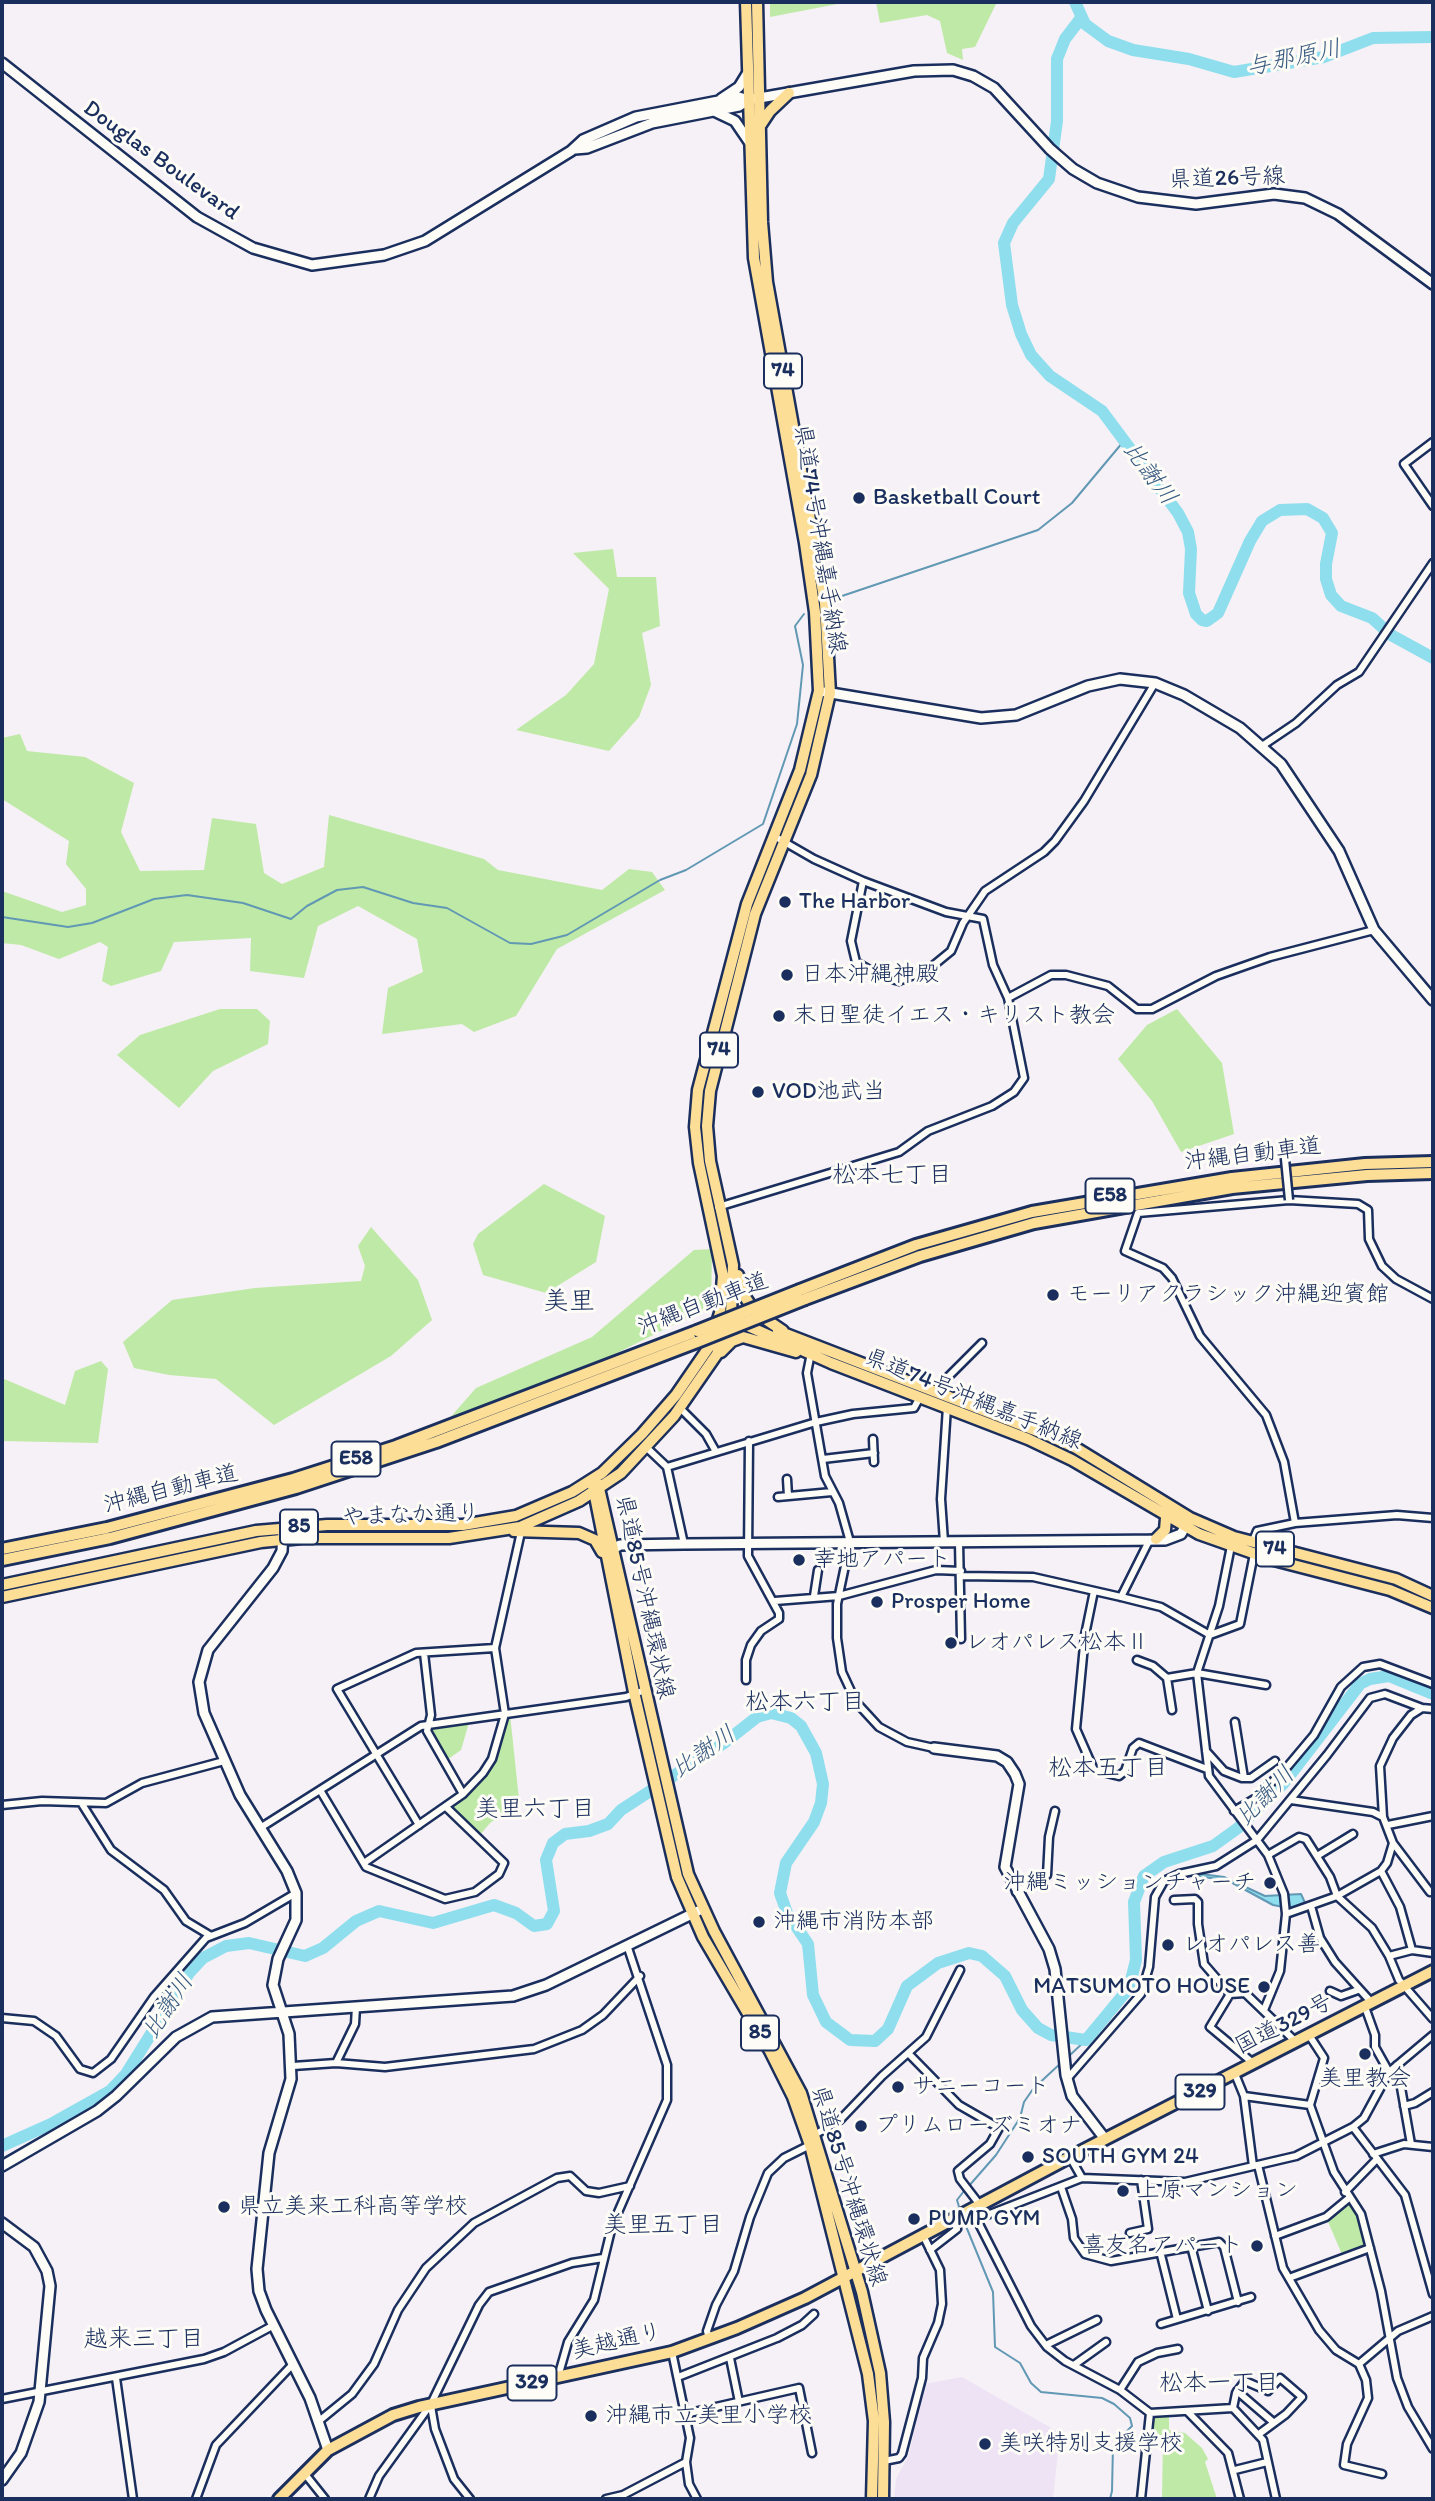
<!DOCTYPE html>
<html>
<head>
<meta charset="utf-8">
<style>
	body { margin:0 }
	#map { position:relative; width:1435px; height:2501px; overflow:hidden; background:#f6f1f6; font-family:Itim,sans-serif }
	canvas { display:block }
	.frame { position:absolute; inset:0; border:4px solid #1b2f5e; pointer-events:none }
</style>
</head>
<body>
<div id="map">
<canvas width="1435" height="2501"></canvas>
<div class="frame"></div>
</div>
<script>
const context = document.querySelector('canvas').getContext('2d');
context.lineJoin = 'round';
function paint(path, color) {
  context.fillStyle = color;
  context.fill(path, 'evenodd');
}
function shape(rows) {
  const path = new Path2D();
  for (const r of rows) {
    path.moveTo(r[0], r[1]);
    for (let i = 2; i < r.length; i += 2) path.lineTo(r[i], r[i + 1]);
  }
  return path;
}
function trace(path, color, width, dash) {
  context.strokeStyle = color;
  context.lineWidth = width;
  context.lineCap = dash ? 'butt' : 'round';
  context.setLineDash(dash || []);
  context.stroke(path);
}
function write(font, color, halo, rows, align = 'center') {
  context.font = font + ' Itim,"Klee One",sans-serif';
  context.lineWidth = 6;
  context.setLineDash([]);
  context.textBaseline = 'middle';
  context.strokeStyle = halo;
  context.fillStyle = color;
  for (const [text, x, y, turn = 0] of rows) {
    context.save();
    context.translate(x, y);
    context.rotate((+turn || 0) * Math.PI / 180);
    context.textAlign = isNaN(turn) ? turn : align;
    if (halo) context.strokeText(text, 0, 0);
    context.fillText(text, 0, 0);
    context.restore();
  }
}
paint(shape([
	[962,2377,1060,2433,1053,2499,894,2499,896,2479,909,2455,924,2384]
]), '#eee3f5');
paint(shape([
	[770,2,848,2,770,17],
	[876,2,997,2,975,47,962,49,963,60,947,53,940,21,927,15,880,23],
	[613,549,617,577,656,577,660,626,642,633,651,685,639,717,609,751,516,730,566,695,594,664,609,589,573,553],
	[20,734,27,751,85,757,134,783,121,832,140,871,204,870,212,818,256,824,264,873,282,884,324,867,329,815,484,859,498,870,602,890,629,869,652,872,665,890,557,949,516,1016,474,1032,462,1024,382,1034,388,988,423,972,417,939,358,906,318,926,304,978,250,971,251,938,174,942,161,971,111,986,102,981,108,947,100,942,59,959,21,945,2,943,2,891,62,912,86,905,86,889,66,864,69,841,2,799,2,738],
	[220,1009,257,1009,270,1021,268,1044,213,1071,179,1108,117,1055,140,1035],
	[1177,1009,1222,1063,1234,1134,1181,1152,1152,1101,1118,1059,1147,1025],
	[544,1184,605,1216,596,1262,546,1293,483,1275,473,1244,478,1234],
	[371,1227,418,1280,432,1320,391,1356,274,1425,216,1379,169,1375,134,1368,123,1342,172,1300,255,1288,361,1281,365,1266,358,1246],
	[712,1249,711,1306,589,1367,448,1420,476,1388,592,1337,694,1250],
	[101,1361,108,1369,98,1443,2,1441,2,1378,65,1405,75,1371],
	[505,1714,510,1714,520,1809,491,1822,478,1837,446,1807,463,1794,492,1759],
	[470,1719,461,1750,444,1762,428,1726],
	[1349,2198,1361,2214,1370,2248,1344,2259,1326,2217],
	[1169,2412,1169,2430,1185,2433,1202,2448,1208,2459,1205,2462,1217,2499,1162,2499,1163,2436,1147,2436,1150,2413]
]), '#bfe9a6');
const water = shape([
	[1201,1874,1224,1877,1265,1896,1301,1894,1306,1905,1294,1909,1273,1905,1227,1880,1186,1875,1201,1874]
]);
paint(water, '#8fdeed');
trace(water, '#6198b4', 2);
trace(shape([
	[836,598,1038,530,1072,503,1123,442],
	[2,917,68,927,92,923,154,899,187,895,243,903,291,919,307,906,337,890,363,887,413,903,447,908,510,943,531,944,567,935,660,880,686,870,763,824,797,724,803,665,795,626,804,614],
	[1069,2056,1086,2040],
	[968,2187,996,2155,1020,2118,1024,2102,1033,2089,1062,2062],
	[960,2210,957,2200,964,2191],
	[963,2219,993,2292,995,2347,1020,2363,1031,2383,1041,2392,1102,2398,1114,2404,1130,2418,1132,2426,1113,2445,1112,2491,1110,2499]
]), '#6198b4', 2);
trace(shape([
	[1075,2,1085,24,1108,41,1133,50,1189,59,1234,72,1324,57,1373,38,1433,37],
	[1081,18,1065,39,1057,59,1057,121,1049,179,1013,223,1004,243,1012,305,1021,334,1031,355,1050,376,1102,411,1178,513,1188,532,1191,549,1189,593,1196,614,1202,620,1207,621,1218,613,1250,541,1262,521,1280,510,1307,509,1323,518,1332,533,1326,564,1326,579,1331,595,1341,606,1372,618,1391,635,1433,658],
	[2,2146,51,2124,110,2091,126,2074,189,1973,203,1958,226,1946,249,1943,305,1956,323,1948,356,1921,379,1911,433,1923,494,1905,516,1913,534,1926,547,1924,554,1911,546,1860,553,1843,565,1834,589,1831,608,1824,621,1810,724,1743,757,1717,771,1713,791,1718,801,1726,816,1753,823,1784,821,1803,814,1822,786,1863,780,1893,787,1913,808,1944,813,1995,826,2022,850,2040,875,2041,888,2029,907,1986,938,1963,969,1953,982,1956,1005,1976,1022,2010,1038,2028,1051,2035,1086,2040,1129,1988,1136,1960,1134,1902,1144,1876,1164,1862,1213,1846,1238,1828,1283,1784,1360,1684,1370,1679,1389,1676,1433,1694]
]), '#8fdeed', 12);
const street = shape([
	[1433,442,1404,464,1433,506],
	[1262,746,1296,723,1337,685,1359,672,1433,563],
	[863,881,851,941,856,962,880,976,899,981,929,969,951,951,963,923,985,891,1044,852,1055,841,1084,801,1155,683],
	[1008,998,1051,975,1066,975,1108,986,1137,1009,1152,1009,1216,976,1270,957,1374,930],
	[718,1207,899,1152,928,1131,992,1106,1014,1092,1024,1078,1008,998,993,965,983,919,946,912,863,881,814,859,774,836],
	[811,1353,807,1373,825,1476,839,1503,850,1542,837,1604,837,1638,842,1672,856,1702,879,1727,907,1742,934,1748],
	[941,1395,942,1383,982,1343],
	[680,1408,706,1434,715,1450],
	[873,1439,874,1462],
	[646,1447,667,1467,684,1544],
	[823,1459,874,1453],
	[667,1467,816,1422,853,1414,914,1408,920,1397],
	[787,1479,788,1496],
	[778,1497,832,1492],
	[1295,1523,1284,1462,1266,1415,1200,1336,1172,1278,1163,1268,1125,1251,1138,1213,1289,1200,1358,1204,1368,1210,1369,1239,1382,1266,1396,1279,1433,1299],
	[944,1542,941,1499,947,1407],
	[959,1542,961,1639],
	[1252,1543,1257,1531,1295,1523,1397,1515,1433,1518],
	[1231,1546,1219,1606,1197,1673,1209,1776,1268,1855,1284,1894,1286,1914,1280,1971,1264,2010],
	[961,1576,1033,1577,1121,1597,1161,1607,1210,1635,1240,1624,1254,1554],
	[1094,1591,1085,1635,1076,1729,1094,1770,1119,1776,1125,1771,1133,1748,1139,1743,1207,1769],
	[814,1596,818,1570],
	[1121,1597,1150,1539],
	[775,1601,839,1596,936,1570,961,1571],
	[424,1653,431,1715,427,1731,463,1794],
	[1137,1660,1153,1666,1167,1678,1172,1710],
	[1167,1678,1197,1673,1266,1685],
	[746,1680,746,1660,751,1645,761,1631,779,1619,779,1613,748,1556,749,1441],
	[1235,1722,1244,1778],
	[1206,1751,1224,1771,1242,1778,1251,1778,1275,1761],
	[320,1790,366,1867,445,1899,475,1892,499,1874,504,1863,446,1807],
	[1291,1800,1373,1812,1383,1817],
	[82,1804,111,1850,164,1890,186,1921,211,1936],
	[2,1805,42,1801,106,1803,142,1783,224,1761],
	[1234,1811,1256,1798,1288,1766,1314,1735,1341,1687,1363,1667,1380,1664,1433,1684],
	[419,1825,337,1689,416,1653,495,1648],
	[1388,1825,1433,1816],
	[260,1828,421,1726,626,1697,645,1690],
	[1393,1843,1430,1892],
	[1268,1855,1299,1837,1306,1839,1330,1877,1337,1896,1372,1928,1389,1956,1399,1980,1433,2019],
	[1317,1856,1353,1834],
	[364,1863,463,1794,483,1773,492,1759,505,1714,495,1648,521,1532],
	[1381,1871,1400,1907,1412,1950],
	[1016,1892,1047,1875,1049,1837,1055,1811],
	[1174,1900,1195,1899,1198,1902,1198,1924,1204,1964,1230,1994],
	[1311,1906,1320,1938,1335,1962,1372,2003],
	[1286,1914,1337,1896,1381,1871,1387,1863,1393,1843,1383,1817,1380,1766,1393,1738,1411,1715,1422,1708,1433,1709],
	[1389,1956,1412,1950,1433,1953],
	[1330,1991,1341,1996,1358,1990],
	[1365,2007,1375,2035,1375,2047,1389,2072],
	[2,2018,34,2021,56,2036,80,2069,93,2073,111,2059,154,1997,206,1938,245,1923,296,1893],
	[909,2054,959,2105,999,2128,990,2144,958,2171,960,2179,980,2205],
	[336,2063,355,2024,356,2007],
	[1253,2063,1210,2027,1230,1994,1245,1993,1296,2042],
	[1397,2065,1411,2144],
	[293,2066,336,2063,385,2067,534,2049,582,2030,603,2015,640,1976],
	[1235,2074,1244,2096,1253,2166],
	[1067,2079,1141,1994,1149,1967,1155,1897,1164,1881,1179,1874,1216,1866,1257,1840,1327,1755,1370,1698,1385,1694,1422,1708],
	[1244,2096,1310,2105,1324,2058,1309,2035],
	[1310,2105,1334,2172,1361,2214,1381,2291,1397,2378,1408,2407,1433,2449],
	[1404,2106,1415,2103,1433,2092],
	[1353,2127,1405,2195,1433,2294],
	[816,2134,840,2120,882,2076,926,2037,960,1970],
	[1373,2154,1404,2144,1433,2147],
	[1070,2157,1082,2178],
	[1258,2165,1283,2268,1319,2330,1336,2350,1359,2364,1366,2380,1368,2398,1347,2444,1344,2465,1382,2474],
	[1061,2187,1072,2219,1074,2238,1085,2254,1111,2261,1219,2242,1224,2247,1238,2302],
	[1345,2192,1376,2160],
	[976,2218,1031,2326,1047,2347,1065,2361,1120,2390,1150,2413,1233,2408,1263,2440,1276,2499],
	[977,2219,1082,2178,1185,2182,1296,2156,1353,2127,1364,2118,1389,2072,1433,2035],
	[1130,2233,1148,2229,1141,2180],
	[1275,2236,1326,2217,1349,2198],
	[1191,2246,1208,2311],
	[930,2250,957,2229,955,2225],
	[1160,2251,1177,2319],
	[1289,2278,1370,2248],
	[1161,2324,1251,2297],
	[709,2339,707,2331,716,2305,734,2271,750,2217,768,2173,784,2158,810,2145],
	[1046,2345,1097,2320],
	[672,2352,690,2438,686,2462,689,2484,697,2499],
	[730,2358,739,2402],
	[1359,2364,1398,2331,1433,2316],
	[1074,2365,1106,2342],
	[558,2377,568,2342,594,2300,612,2226,667,2100,667,2065,627,1945],
	[678,2377,777,2338,802,2325,814,2314],
	[116,2378,133,2499],
	[1120,2390,1138,2362,1157,2353,1178,2349],
	[1237,2391,1273,2422],
	[2,2399,204,2359,224,2352,274,2325],
	[431,2406,435,2429,454,2479,470,2499],
	[1233,2408,1236,2393,1245,2381,1268,2391,1280,2378,1302,2397,1286,2414,1259,2434],
	[1188,2412,1228,2453,1240,2499],
	[685,2414,799,2388,812,2453],
	[319,2421,352,2394,374,2364,398,2310,426,2268,474,2223,557,2178,570,2176,586,2191,599,2193,630,2186],
	[884,2461,899,2458,902,2454,922,2378,923,2358,938,2323,942,2304,940,2270,923,2235],
	[1235,2470,1267,2462],
	[305,2474,325,2499],
	[196,2499,216,2445,293,2364],
	[369,2499,379,2476,431,2404,479,2305,489,2292,572,2263,603,2258],
	[606,2499,623,2495,686,2462],
	[1141,2499,1150,2413]
]);
const secondary = shape([
	[2,63,197,217,253,248,312,265,384,255,425,241,571,151,583,140,636,117,739,97,748,100],
	[721,99,739,87,747,74],
	[714,111,735,121,750,143],
	[575,149,587,148,652,123,739,106,748,100,914,71,953,70,973,76,994,88,1050,149,1073,169,1097,183,1138,197,1196,204,1274,194,1305,198,1338,214,1433,284],
	[825,692,981,718,1016,715,1088,686,1120,679,1155,683,1184,695,1240,728,1281,764,1339,851,1374,930,1433,1000],
	[283,1533,282,1551,273,1568,208,1650,199,1682,204,1713,240,1795,287,1871,296,1893,296,1920,278,1959,273,1985,289,2034,291,2079,269,2153,257,2269,259,2291,266,2310,310,2398,328,2450],
	[613,1549,620,1545,684,1544,1165,1540,1181,1534,1189,1520],
	[934,1748,997,1756,1007,1762,1015,1774,1019,1784,1005,1867,1049,1949,1055,1969,1066,2075,1072,2096,1105,2139],
	[2,2166,97,2111,116,2096,176,2037,212,2017,513,1996,546,1985,698,1911],
	[2,2223,34,2247,47,2271,50,2286,39,2402,21,2453,2,2480]
]);
const primary = shape([
	[760,126,770,111,789,93],
	[738,1275,743,1294,755,1312,783,1331],
	[741,1323,831,1363,1028,1439,1072,1460,1199,1534,1270,1559,1390,1590,1433,1608],
	[778,1331,1045,1434,1076,1448,1190,1518,1234,1537,1396,1579,1433,1596],
	[721,1352,732,1341,743,1337,796,1352],
	[598,1484,688,1874,714,1931,801,2093,862,2292,880,2373,884,2422,883,2499],
	[593,1486,634,1692,677,1877,703,1937,770,2051,793,2097,810,2145,868,2374,874,2421,872,2499],
	[514,1531,579,1533,595,1540,602,1552],
	[1156,1539,1165,1530,1166,1518],
	[2,1585,256,1531,327,1525,463,1525,516,1516,572,1492,602,1473,642,1434,676,1395,709,1347,720,1313,723,1276,699,1163,695,1127,698,1090,747,904,800,770,819,691,815,612,805,543,754,258,746,2],
	[2,1597,261,1542,302,1538,449,1538,520,1527,579,1501,621,1473,674,1416,717,1354,731,1314,733,1265,710,1161,707,1126,710,1091,755,914,811,775,830,693,825,603,767,282,762,222,757,2]
]);
const highway = shape([
	[800,1290,916,1245,1032,1212,1232,1178,1365,1164,1433,1162],
	[805,1299,920,1256,1034,1223,1232,1188,1367,1175,1433,1173],
	[2,1549,107,1528,293,1479,396,1446,697,1331],
	[2,1560,110,1538,296,1488,436,1442,697,1342],
	[279,2499,328,2450,393,2415,419,2407,672,2352,737,2328,805,2298,1070,2157,1433,1971]
]);
trace(street, '#1b2f5e', 11);
trace(secondary, '#1b2f5e', 14);
trace(primary, '#1b2f5e', 15);
trace(highway, '#1b2f5e', 16);
trace(street, '#fdfcf7', 6);
trace(secondary, '#fdfcf7', 9);
trace(primary, '#fdde96', 10);
trace(highway, '#fdde96', 10);
const streetBridge = shape([
	[1284,1149,1289,1200]
]);
const highwayBridge = shape([
	[697,1331,800,1290],
	[697,1342,805,1299]
]);
trace(streetBridge, '#1b2f5e', 11, []);
trace(highwayBridge, '#1b2f5e', 16, []);
trace(streetBridge, '#fdfcf7', 6);
trace(highwayBridge, '#fdde96', 10);
for (const [x, y, r, color] of [
	[859,498,7,"#1b2f5e"],
	[785,902,7,"#1b2f5e"],
	[787,975,7,"#1b2f5e"],
	[779,1016,7,"#1b2f5e"],
	[758,1092,7,"#1b2f5e"],
	[1053,1295,7,"#1b2f5e"],
	[799,1560,7,"#1b2f5e"],
	[877,1602,7,"#1b2f5e"],
	[951,1643,7,"#1b2f5e"],
	[1270,1883,7,"#1b2f5e"],
	[759,1922,7,"#1b2f5e"],
	[1168,1945,7,"#1b2f5e"],
	[1264,1987,7,"#1b2f5e"],
	[1365,2054,7,"#1b2f5e"],
	[898,2087,7,"#1b2f5e"],
	[861,2126,7,"#1b2f5e"],
	[1028,2157,7,"#1b2f5e"],
	[1123,2191,7,"#1b2f5e"],
	[224,2207,7,"#1b2f5e"],
	[914,2219,7,"#1b2f5e"],
	[1257,2246,7,"#1b2f5e"],
	[591,2416,7,"#1b2f5e"],
	[985,2444,7,"#1b2f5e"]
]) {
  const dot = new Path2D();
  dot.arc(x, y, r, 0, 2 * Math.PI);
  context.fillStyle = color;
  context.fill(dot);
  trace(dot, '#fdfcf7', 2.5);
}
for (const [x, y, w] of [
	[783,371,38],
	[719,1050,38],
	[1110,1196,49],
	[356,1459,49],
	[299,1527,38],
	[1275,1549,38],
	[760,2033,38],
	[1200,2092,49],
	[532,2383,49]
]) {
  const box = new Path2D();
  box.roundRect(x - w / 2, y - 17.5, w, 35, 5);
  context.fillStyle = '#fdfcf7';
  context.fill(box);
  trace(box, '#1b2f5e', 2);
}
write('bold 21px', '#1b2f5e', null, [
	["74",783,371],
	["74",719,1050],
	["E58",1110,1196],
	["E58",356,1459],
	["85",299,1527],
	["74",1275,1549],
	["85",760,2033],
	["329",1200,2092],
	["329",532,2383]
]);
write('23px', '#1b2f5e', '#fdfcf7', [
	["Douglas Boulevard",161,161,36],
	["県道26号線",1227,179,-2],
	["県道74号沖縄嘉手納線",819,539,81],
	["沖縄自動車道",1253,1155,-7],
	["沖縄自動車道",703,1305,-21],
	["県道74号沖縄嘉手納線",973,1400,22],
	["沖縄自動車道",171,1490,-14],
	["やまなか通り",411,1516,-2],
	["県道85号沖縄環状線",644,1597,78],
	["国道329号",1284,2025,-27],
	["県道85号沖縄環状線",848,2186,73],
	["美越通り",617,2342,-13]
]);
write('23px', '#1b2f5e', '#fdfcf7', [
	["Basketball Court",873,498],
	["The Harbor",799,902],
	["日本沖縄神殿",801,975],
	["末日聖徒イエス・キリスト教会",793,1016],
	["VOD池武当",772,1092],
	["モーリアクラシック沖縄迎賓館",1067,1295],
	["幸地アパート",813,1560],
	["Prosper Home",891,1602],
	["レオパレス松本Ⅱ",965,1643],
	["沖縄ミッションチャーチ",1256,1883,"right"],
	["沖縄市消防本部",773,1922],
	["レオパレス善",1182,1945],
	["MATSUMOTO HOUSE",1250,1987,"right"],
	["美里教会",1365,2079,"center"],
	["サニーコート",912,2087],
	["プリムローズミオナ",875,2126],
	["SOUTH GYM 24",1042,2157],
	["上原マンション",1137,2191],
	["県立美来工科高等学校",238,2207],
	["PUMP GYM",928,2219],
	["喜友名アパート",1243,2246,"right"],
	["沖縄市立美里小学校",605,2416],
	["美咲特別支援学校",999,2444]
], 'left');
write('italic 24px', '#385b82', '#fdfcf7', [
	["与那原川",1294,59,-12],
	["比謝川",1149,474,53],
	["比謝川",704,1753,-35],
	["比謝川",1266,1797,-46],
	["比謝川",169,2007,-57]
]);
write('24px', '#1b2f5e', '#fdfcf7', [
	["松本七丁目",892,1176],
	["松本六丁目",805,1703],
	["松本五丁目",1108,1769],
	["美里六丁目",535,1810],
	["美里五丁目",663,2226],
	["越来三丁目",144,2340],
	["松本一丁目",1219,2384]
]);
write('26px', '#1b2f5e', '#fdfcf7', [
	["美里",569,1302]
]);
</script>
</body>
</html>
